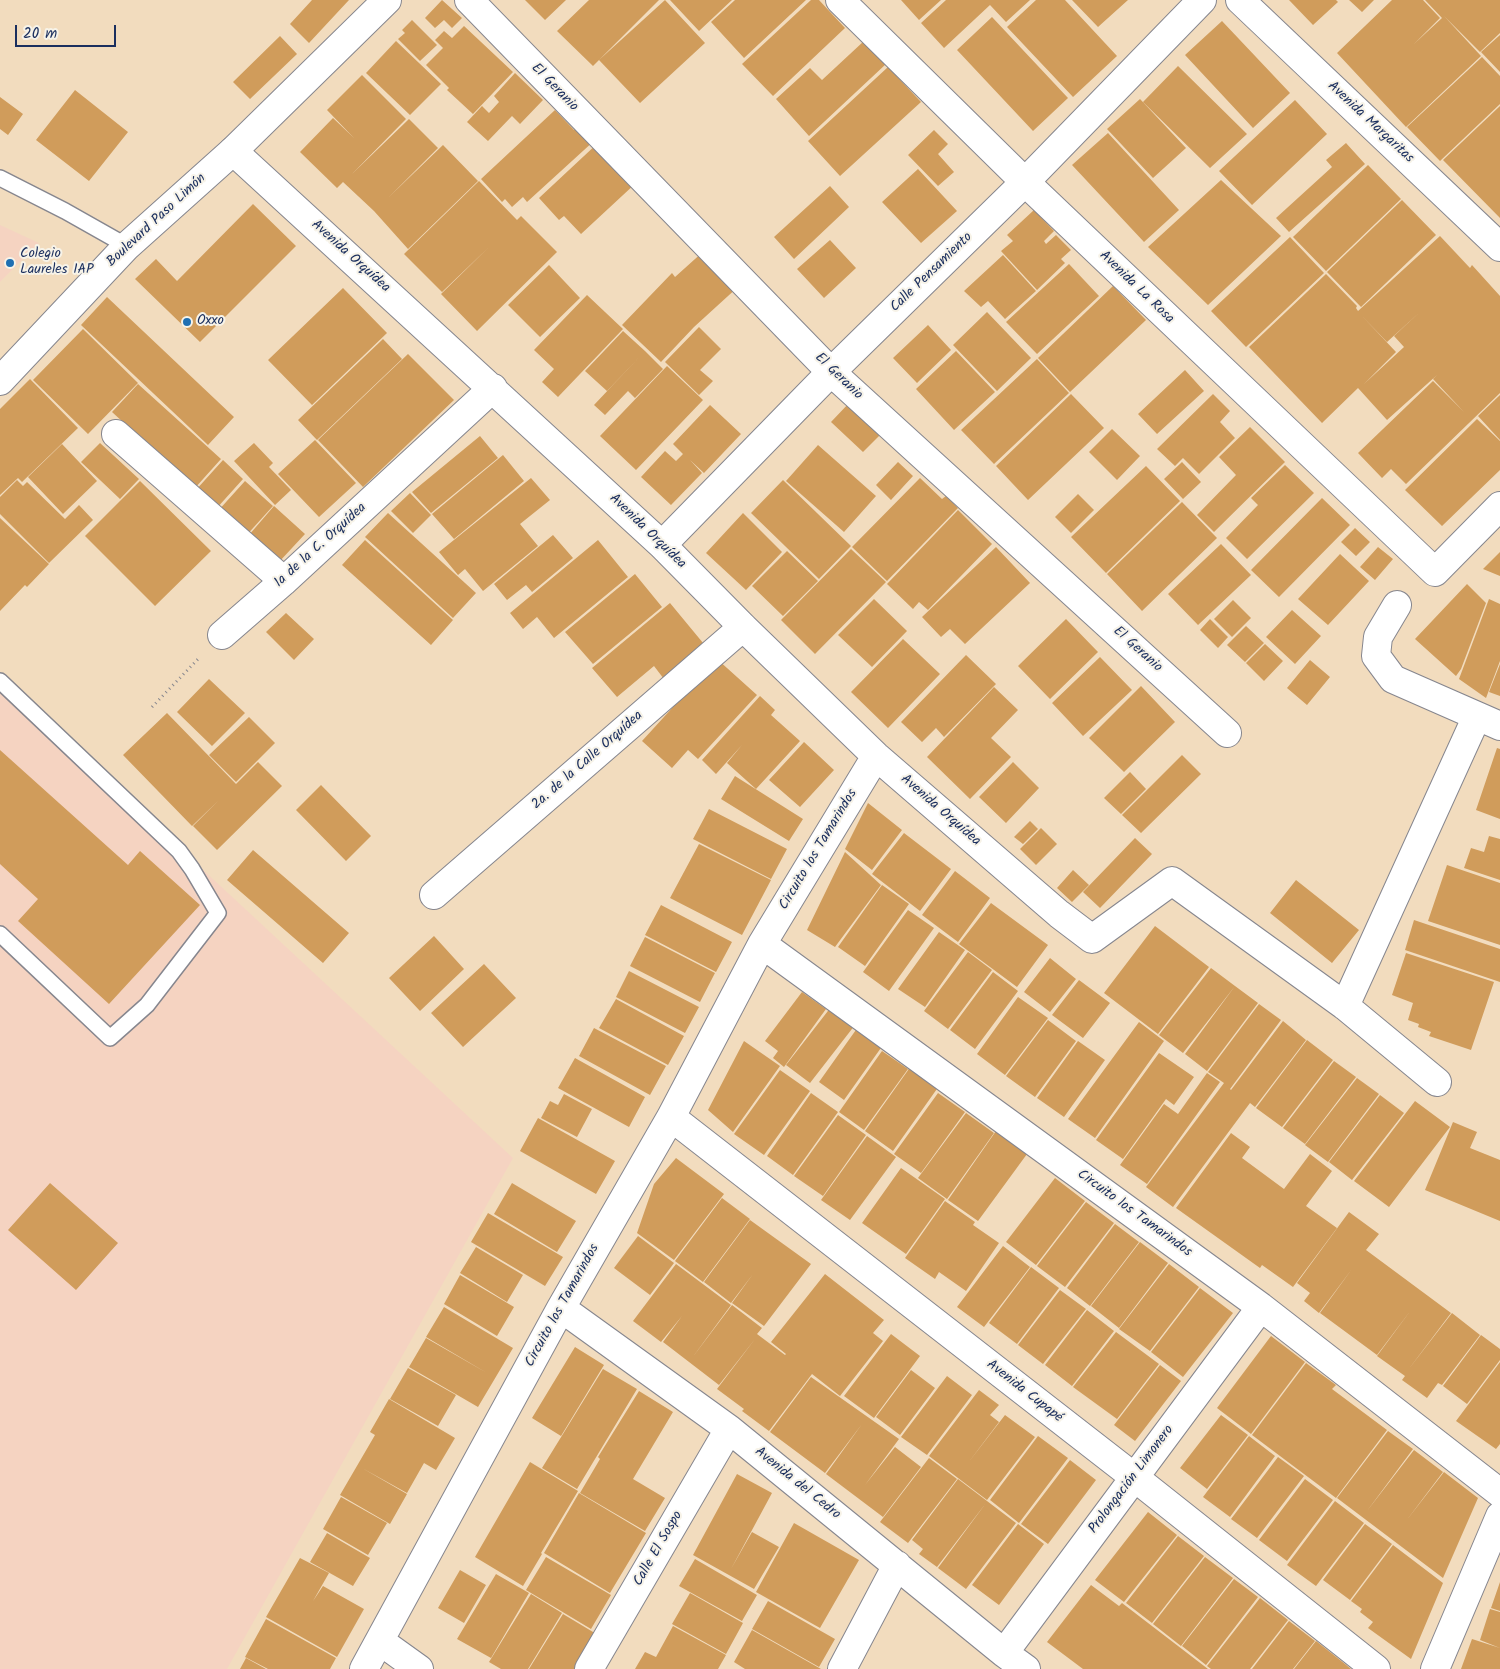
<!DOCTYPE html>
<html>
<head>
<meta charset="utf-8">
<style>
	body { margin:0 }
	#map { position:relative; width:1500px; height:1669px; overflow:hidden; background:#f2dcbe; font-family:Kalam,sans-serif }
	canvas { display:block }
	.scale { position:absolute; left:15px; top:25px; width:101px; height:22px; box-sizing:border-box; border:2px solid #1b2f5e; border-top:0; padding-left:6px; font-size:15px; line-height:18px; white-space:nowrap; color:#1b2f5e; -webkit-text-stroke:4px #f7f3e8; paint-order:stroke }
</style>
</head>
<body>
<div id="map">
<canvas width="1500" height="1669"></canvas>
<div class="scale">20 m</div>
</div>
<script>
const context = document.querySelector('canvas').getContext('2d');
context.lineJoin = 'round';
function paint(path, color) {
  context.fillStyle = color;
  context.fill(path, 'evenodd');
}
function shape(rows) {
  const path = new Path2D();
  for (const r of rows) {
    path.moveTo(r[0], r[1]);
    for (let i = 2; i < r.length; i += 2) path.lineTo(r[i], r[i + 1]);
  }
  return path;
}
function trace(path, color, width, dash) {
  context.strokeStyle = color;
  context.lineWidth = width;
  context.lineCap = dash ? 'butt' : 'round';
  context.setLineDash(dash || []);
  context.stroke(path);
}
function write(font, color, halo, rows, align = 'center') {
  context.font = font + ' Kalam,sans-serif';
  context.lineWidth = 4;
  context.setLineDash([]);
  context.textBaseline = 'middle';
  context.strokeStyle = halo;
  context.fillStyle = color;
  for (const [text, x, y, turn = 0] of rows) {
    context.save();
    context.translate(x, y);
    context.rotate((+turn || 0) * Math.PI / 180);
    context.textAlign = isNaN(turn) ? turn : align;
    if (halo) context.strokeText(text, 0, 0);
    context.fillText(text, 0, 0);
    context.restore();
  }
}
paint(shape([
	[0,225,39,243,0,282],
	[0,681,513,1158,227,1669,0,1669]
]), '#f5d3c1');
paint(shape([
	[312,0,349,0,309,43,290,24],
	[442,0,462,18,452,28,444,20,435,28,425,18],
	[525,0,566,0,545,20],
	[589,0,659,0,593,66,557,31],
	[665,0,705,43,640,103,599,60],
	[670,0,732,0,699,31],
	[735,0,806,0,744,58,711,22],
	[811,0,819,0,845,28,773,96,742,64],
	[901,0,941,0,919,20],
	[946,0,1030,0,1006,22,990,5,944,48,921,23],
	[1036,0,1065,0,1117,56,1073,97,1007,27],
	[1072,0,1128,0,1098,27],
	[1289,0,1336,0,1338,2,1313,25],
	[1349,0,1374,0,1362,12],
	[1392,0,1423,0,1440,18,1414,44,1442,18,1425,0,1500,0,1500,33,1480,52,1444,16,1481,56,1406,127,1337,53],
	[992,17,1068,98,1033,131,957,50],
	[412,20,437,45,420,61,398,39,405,33,402,30],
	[1222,21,1290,93,1253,128,1185,55],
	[464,26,513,72,473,114,447,90,449,88,426,65,443,48,435,40,444,31,452,38],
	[1500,35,1500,72,1481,52],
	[280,36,297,54,250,99,233,82],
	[396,41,441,84,410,115,366,73],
	[864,41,886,64,809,136,776,99,810,68,822,80],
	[1482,57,1500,76,1500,104,1440,161,1407,127],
	[1178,66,1247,134,1210,168,1143,102],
	[888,67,921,102,840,176,808,141],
	[515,73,543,100,520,124,512,116,488,141,467,122,482,106,489,113,499,102,494,96],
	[362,75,406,119,352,174,409,119,438,148,389,197,443,145,478,181,408,249,374,211,343,182,337,188,300,152,333,118,354,138,327,110],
	[75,90,128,132,89,181,36,140],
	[0,97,23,114,8,135,0,129],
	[1140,99,1186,148,1153,178,1107,129],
	[1295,100,1327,134,1252,205,1219,171],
	[1500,106,1500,218,1443,160],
	[555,110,574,130,581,124,595,140,527,202,523,197,512,207,505,199,502,202,481,179],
	[934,130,948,144,938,154,954,172,938,186,908,155],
	[1108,133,1179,210,1144,242,1072,165],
	[599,142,636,183,581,234,564,216,559,220,539,198],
	[1346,143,1365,164,1289,232,1276,218,1332,167,1326,160],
	[1368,165,1401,199,1326,271,1293,237],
	[918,169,957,211,921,243,882,202],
	[1221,180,1281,236,1208,305,1148,247],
	[479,181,517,220,521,216,557,252,477,331,441,294,489,247,442,292,404,254],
	[830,186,849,207,794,259,774,237],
	[1402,200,1436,235,1361,307,1327,272],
	[253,204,296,246,200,342,135,279,156,259,177,281],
	[1034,210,1054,231,1044,241,1046,244,1056,235,1071,250,1061,259,1065,263,1037,290,1001,251,1013,241,1007,235],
	[1440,236,1470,268,1472,265,1500,296,1500,393,1406,484,1391,469,1382,478,1358,453,1433,381,1464,412,1433,379,1437,375,1387,420,1358,388,1322,423,1249,347,1326,274,1357,306,1356,308,1358,311],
	[1421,311,1394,336,1404,347,1364,384,1396,352,1361,315,1387,342],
	[1290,237,1324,273,1246,347,1211,311],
	[830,240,856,268,824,298,797,269],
	[705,250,739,286,694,327,661,362,622,325,672,273,675,277],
	[1003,255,1036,291,1005,319,988,301,981,307,964,291],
	[1069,264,1099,296,1037,354,1006,322],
	[549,265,580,298,540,337,508,305],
	[1113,286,1146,320,1070,392,1038,358],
	[343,288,387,333,312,405,268,360],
	[587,295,623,329,558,397,542,382,554,369,534,350],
	[107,297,234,417,208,445,81,325],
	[987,312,1031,358,997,391,953,345],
	[928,325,951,350,917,383,893,358],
	[699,327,721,349,700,370,713,381,699,395,665,362],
	[83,329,138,383,88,434,33,380],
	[623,331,645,351,607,391,585,371],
	[383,339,402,359,317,440,298,420],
	[645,351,663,369,635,398,628,391,605,415,594,405],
	[956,351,995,392,954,430,916,389],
	[408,354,454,400,363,487,318,440],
	[1037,359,1069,393,994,464,961,430],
	[667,366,703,400,636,470,600,436],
	[1185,370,1204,391,1157,434,1138,414],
	[30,379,78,428,22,482,18,478,0,495,0,409],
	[138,384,221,459,195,488,112,412],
	[1071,394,1104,428,1028,500,996,466],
	[1213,394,1230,411,1220,422,1235,438,1199,474,1183,458,1175,466,1157,449],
	[1500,395,1500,440,1478,416],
	[850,402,883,432,863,452,831,422],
	[710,405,741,434,704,473,690,460,702,473,671,505,641,477,665,451,676,461,683,454,673,444],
	[1477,419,1500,441,1500,470,1442,526,1405,490],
	[1250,427,1285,462,1214,532,1197,515,1236,475,1219,457],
	[1112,429,1140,456,1117,480,1089,452],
	[480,436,498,458,431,513,412,492],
	[315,440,356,483,319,517,278,474],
	[100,443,139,479,120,499,81,462],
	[254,443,273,463,269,467,291,490,275,505,234,461],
	[62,444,97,481,63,514,28,477],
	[818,445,876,496,844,532,786,481],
	[503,455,524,481,454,539,432,514],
	[223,460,243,479,216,509,195,491],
	[898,462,913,476,891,500,876,485],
	[1182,462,1201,482,1183,499,1164,479],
	[1285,465,1314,493,1247,559,1226,538,1258,505,1251,498],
	[1146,466,1180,501,1106,573,1071,537],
	[531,478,550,500,520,524,538,546,483,591,465,569,458,575,439,552],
	[920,478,942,499,946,496,958,508,887,581,852,547],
	[17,480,23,486,27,482,65,519,79,505,93,520,49,563,0,514,0,497],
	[783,480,851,546,819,579,751,513],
	[140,481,211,551,155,606,85,536],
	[245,481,273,506,244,538,217,512],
	[410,493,431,515,413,533,391,511],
	[1078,494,1094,510,1071,533,1055,517],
	[1322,498,1350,525,1279,597,1251,570],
	[1182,502,1217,538,1142,611,1107,574],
	[274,506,305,534,279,562,249,535],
	[958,510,992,544,928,610,919,602,913,609,887,584],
	[388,513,476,593,453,618,365,537],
	[743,513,782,552,746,590,706,553],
	[0,518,49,564,27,587,25,585,0,611],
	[1355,528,1370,542,1356,556,1341,542],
	[553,535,573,558,532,592,526,585,507,600,494,584],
	[365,540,453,620,431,645,342,565],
	[598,540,628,577,554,638,537,617,523,629,510,613],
	[1221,544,1251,575,1198,625,1168,594],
	[996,547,1030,583,965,644,950,629,941,637,922,617],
	[1378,547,1393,559,1375,580,1360,567],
	[851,549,886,582,815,654,781,620],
	[787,551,818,581,783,616,752,586],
	[1500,552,1500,576,1483,569],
	[1340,554,1369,581,1328,625,1298,599],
	[635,574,662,607,593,664,565,632],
	[1467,584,1486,603,1461,669,1456,676,1415,639],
	[874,599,907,631,872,667,838,635],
	[1489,599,1500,604,1500,661,1486,698,1459,679],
	[1233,600,1251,618,1232,637,1214,619],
	[670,603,708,649,667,683,654,666,617,697,592,668],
	[1292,610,1321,636,1295,664,1266,637],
	[286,613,314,639,294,660,266,632],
	[1066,619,1098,652,1050,699,1018,666],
	[1210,619,1228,637,1218,648,1200,630],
	[1246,626,1264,643,1245,662,1227,645],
	[903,639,940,674,888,728,851,692],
	[1265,644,1283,661,1264,681,1246,663],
	[966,655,996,684,944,737,936,728,922,742,901,722],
	[1100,657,1132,690,1083,736,1052,703],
	[717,659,757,695,698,759,688,750,672,768,642,741],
	[1310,660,1330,677,1307,705,1287,688],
	[1500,664,1500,696,1489,692],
	[209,679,245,713,212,746,177,712],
	[1141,686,1175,722,1124,772,1089,738],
	[994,687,1018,710,991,738,1011,757,970,799,927,757],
	[760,696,775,710,771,715,800,741,756,789,727,763,742,745,716,774,702,760],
	[167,713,236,784,258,762,282,786,217,850,193,826,218,801,192,826,123,755],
	[249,717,275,743,236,782,209,755],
	[804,742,834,770,800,807,769,780],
	[1497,748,1500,749,1500,819,1476,810],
	[0,750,128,865,140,851,200,905,109,1004,18,921,38,899,0,864],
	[1182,755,1201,774,1141,833,1122,815],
	[1013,762,1039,788,1006,823,979,797],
	[1130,772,1146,789,1121,814,1104,798],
	[735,776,803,819,789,841,721,799],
	[321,785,371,836,346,861,296,810],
	[868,803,902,830,872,870,845,849],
	[709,809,787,849,771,879,693,839],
	[1030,821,1038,829,1023,844,1014,837],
	[1041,828,1057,844,1036,865,1020,849],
	[904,833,951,869,920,911,872,874],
	[1489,836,1500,839,1500,880,1464,868,1471,848,1484,852],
	[1135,838,1152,854,1100,908,1083,892],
	[699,844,771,880,742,935,670,898],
	[253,850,349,933,323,963,227,880],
	[845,852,881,885,835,947,807,930],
	[1447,865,1500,883,1500,945,1428,921],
	[1073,870,1089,885,1072,902,1057,888],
	[955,871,990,898,958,942,922,915],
	[1296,880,1359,930,1332,963,1270,913],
	[882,885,909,904,865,966,838,947],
	[991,903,1048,945,1017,987,959,944],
	[661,905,732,942,716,972,645,935],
	[908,910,934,928,889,991,863,972],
	[1414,920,1500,949,1500,982,1405,950],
	[1155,926,1209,967,1158,1034,1104,993],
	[939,932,965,950,925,1007,898,989],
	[434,936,464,969,420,1011,389,978],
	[645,937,715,973,700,1002,630,966],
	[968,952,992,970,948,1029,924,1011],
	[1406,953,1494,982,1471,1050,1429,1036,1431,1032,1418,1027,1419,1024,1408,1020,1413,1003,1392,995],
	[1050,958,1076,979,1050,1012,1024,992],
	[484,964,516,998,463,1047,431,1013],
	[1211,968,1235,986,1183,1053,1159,1035],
	[629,971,699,1007,685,1033,616,997],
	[993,972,1018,991,975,1049,950,1030],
	[1079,980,1110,1003,1083,1038,1052,1015],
	[1235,986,1258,1003,1207,1071,1185,1054],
	[802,992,826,1009,784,1067,773,1058,778,1051,765,1041],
	[1018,997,1048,1018,1005,1075,977,1054],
	[616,999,684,1036,668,1065,599,1028],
	[1259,1004,1281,1020,1230,1089,1231,1090,1283,1021,1306,1040,1255,1107,1250,1103,1173,1207,1146,1187,1224,1083,1208,1072],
	[831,1007,855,1025,810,1083,786,1065],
	[1048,1020,1076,1041,1035,1097,1006,1076],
	[1139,1022,1164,1041,1095,1138,1068,1119],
	[858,1027,883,1045,844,1100,819,1082],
	[594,1028,666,1066,650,1095,579,1056],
	[1307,1040,1333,1060,1282,1127,1256,1108],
	[744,1041,780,1066,733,1132,708,1110],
	[1078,1041,1105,1060,1064,1117,1037,1098],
	[882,1051,908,1069,864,1130,839,1112],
	[1159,1053,1194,1077,1174,1105,1166,1099,1123,1159,1096,1140],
	[575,1058,645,1097,629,1127,558,1088],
	[1334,1061,1356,1077,1305,1144,1283,1128],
	[911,1066,939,1086,893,1151,865,1131],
	[780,1070,810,1091,764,1155,734,1134],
	[1207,1073,1220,1082,1147,1184,1120,1165,1164,1104,1178,1114],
	[1357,1078,1379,1094,1328,1162,1305,1145],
	[811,1093,838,1112,793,1175,767,1156],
	[938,1093,965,1112,921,1173,894,1154],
	[564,1094,592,1109,577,1137,541,1118,550,1101,558,1105],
	[1380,1095,1404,1113,1352,1180,1329,1162],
	[1415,1101,1450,1127,1389,1207,1354,1181],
	[966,1113,994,1133,947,1199,918,1178],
	[838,1115,866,1135,823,1196,794,1176],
	[538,1118,615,1161,596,1194,520,1151],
	[1453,1122,1477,1132,1470,1148,1500,1160,1500,1221,1425,1190],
	[996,1131,1027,1154,978,1221,948,1200],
	[1231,1133,1250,1147,1242,1158,1284,1189,1310,1154,1332,1171,1306,1206,1337,1228,1293,1287,1262,1265,1260,1268,1176,1208],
	[867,1136,896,1157,850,1220,821,1200],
	[676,1158,724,1194,674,1260,637,1233,654,1184],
	[901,1168,945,1199,906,1254,862,1223],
	[1055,1178,1085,1201,1036,1265,1006,1242],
	[50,1183,118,1243,76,1290,8,1230],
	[512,1183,576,1221,557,1252,494,1214],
	[722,1198,750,1219,703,1282,675,1261],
	[945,1201,975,1222,973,1225,999,1243,966,1291,939,1272,935,1279,905,1258],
	[1086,1202,1114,1223,1065,1287,1037,1266],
	[1349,1212,1379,1234,1366,1250,1451,1313,1408,1370,1452,1313,1480,1335,1442,1385,1438,1383,1427,1398,1402,1380,1405,1376,1377,1356,1411,1310,1377,1355,1320,1313,1352,1269,1319,1313,1304,1301,1310,1293,1297,1283],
	[488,1213,563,1257,545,1286,471,1242],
	[750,1220,811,1264,764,1326,732,1303,753,1274,731,1303,704,1282],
	[1115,1224,1139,1242,1090,1306,1067,1288],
	[638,1236,674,1263,650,1295,614,1268],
	[1140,1242,1168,1263,1119,1328,1091,1306],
	[1003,1246,1030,1267,984,1327,957,1307],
	[476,1247,523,1275,507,1302,460,1273],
	[676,1264,731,1305,692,1358,732,1305,762,1328,757,1334,785,1355,786,1354,771,1342,825,1274,884,1320,873,1333,883,1341,840,1396,812,1374,769,1431,742,1411,744,1409,717,1389,755,1339,719,1385,663,1342,682,1316,661,1342,633,1321],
	[1169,1264,1199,1287,1150,1351,1119,1329],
	[1031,1267,1059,1288,1017,1344,989,1323],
	[460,1275,514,1307,497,1336,444,1304],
	[1200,1288,1233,1313,1183,1377,1151,1352],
	[1060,1290,1086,1309,1043,1364,1018,1345],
	[444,1307,513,1348,478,1407,409,1367,426,1338,487,1373,426,1337],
	[1087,1310,1114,1331,1072,1386,1045,1365],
	[1116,1332,1159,1364,1117,1419,1073,1387],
	[891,1334,920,1356,874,1418,844,1396],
	[1481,1335,1500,1349,1500,1360,1467,1404,1443,1386],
	[1271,1336,1305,1362,1251,1434,1217,1408],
	[575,1347,604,1365,561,1436,532,1418],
	[1500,1362,1500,1444,1496,1449,1456,1421],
	[1306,1363,1336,1385,1332,1389,1387,1430,1336,1498,1252,1435],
	[1160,1365,1181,1381,1135,1441,1114,1425],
	[408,1368,456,1395,438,1426,390,1399],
	[603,1369,637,1389,577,1489,542,1468],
	[911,1370,935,1388,900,1435,876,1417],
	[947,1376,972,1395,927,1455,901,1437],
	[811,1377,899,1439,865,1485,895,1447,921,1467,883,1517,826,1474,862,1424,825,1473,770,1432],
	[979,1390,999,1405,990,1415,999,1422,968,1463,1005,1415,1035,1437,987,1500,929,1456],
	[639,1391,673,1412,633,1479,665,1498,645,1531,580,1493,600,1459,598,1457],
	[389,1399,455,1438,436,1470,424,1463,407,1493,362,1468,407,1494,390,1524,340,1495,375,1435,370,1432],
	[1221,1415,1248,1435,1207,1489,1180,1468],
	[1388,1431,1413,1449,1367,1511,1414,1450,1443,1472,1406,1521,1444,1472,1478,1498,1443,1578,1337,1498],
	[1038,1436,1068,1458,1019,1523,990,1500],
	[1249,1436,1275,1456,1230,1517,1203,1497],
	[1278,1457,1304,1476,1257,1538,1231,1519],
	[929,1458,957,1479,908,1543,880,1522],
	[1070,1460,1096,1480,1048,1544,1021,1524],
	[530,1462,578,1491,541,1553,542,1554,523,1586,475,1557],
	[737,1474,772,1493,731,1569,752,1532,779,1547,754,1589,693,1555],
	[958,1479,1016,1523,966,1589,938,1568,986,1503,937,1567,919,1554,923,1549,912,1540],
	[1305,1479,1333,1500,1287,1561,1259,1540],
	[579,1493,646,1533,610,1593,544,1553],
	[341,1497,387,1523,368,1555,323,1529],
	[1335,1501,1364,1523,1316,1586,1287,1565],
	[1148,1512,1177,1535,1124,1602,1095,1580],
	[794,1523,859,1560,820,1628,756,1592],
	[1018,1524,1044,1544,999,1605,972,1585],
	[1365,1524,1392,1544,1350,1600,1323,1580],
	[327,1533,370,1558,353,1586,310,1562],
	[1178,1536,1204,1556,1152,1623,1126,1603],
	[1393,1545,1443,1583,1411,1659,1368,1628,1373,1622,1360,1612,1362,1609,1351,1601],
	[546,1557,611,1595,591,1629,526,1590],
	[1205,1557,1233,1578,1181,1646,1153,1624],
	[300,1558,329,1573,313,1601,323,1586,364,1609,337,1657,266,1617],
	[695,1559,757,1595,742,1621,679,1586],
	[460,1570,486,1585,464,1623,438,1608],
	[496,1574,529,1593,491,1658,457,1639],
	[1234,1579,1258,1597,1206,1665,1182,1646],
	[1500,1582,1500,1611,1491,1608],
	[1091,1585,1119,1606,1122,1603,1208,1669,1083,1669,1047,1642],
	[690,1593,743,1623,726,1654,672,1624],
	[531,1594,562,1613,528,1669,501,1669,489,1662],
	[1260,1598,1288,1620,1250,1669,1211,1669,1207,1666],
	[768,1601,835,1639,819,1667,752,1629],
	[1490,1609,1500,1612,1500,1648,1480,1640],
	[563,1614,598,1635,577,1669,529,1669],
	[266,1619,336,1658,330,1669,268,1669,245,1657],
	[1289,1621,1315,1641,1293,1669,1252,1669],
	[673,1626,726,1655,718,1669,635,1669,645,1652,656,1657],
	[752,1630,821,1669,745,1669,734,1662],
	[1472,1639,1500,1648,1500,1669,1461,1669],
	[1316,1641,1345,1664,1351,1669,1294,1669],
	[246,1658,266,1669,240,1669]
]), '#d09c5b');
const lane = shape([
	[0,178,65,211,127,246],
	[0,681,179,851,192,869,218,913,147,1005,110,1038,0,934]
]);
const street = shape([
	[469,0,831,372,1227,733],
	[840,0,1025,182,1435,572,1500,506],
	[1240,0,1500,247],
	[233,151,662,545,743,627,876,756,1059,914,1092,939,1172,881,1345,1006,1437,1082],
	[116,434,284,581],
	[662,545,831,372,1025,182,1202,0],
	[1397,605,1378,637,1376,656,1393,679,1500,726],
	[222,635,284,581,493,388],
	[434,895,743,627],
	[762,944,1261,1307,1500,1493],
	[1345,1006,1477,716],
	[671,1117,1134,1477,1376,1669],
	[561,1308,729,1429,1004,1653,1026,1669],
	[380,1641,419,1669],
	[1004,1653,1261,1307],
	[364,1669,561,1308,671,1117,762,944,876,756],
	[589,1669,729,1429],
	[842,1669,897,1565],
	[1435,1669,1500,1516]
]);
const secondary = shape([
	[0,381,127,246,233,151,387,0]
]);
trace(lane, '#86868e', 18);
trace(street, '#86868e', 30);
trace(secondary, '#86868e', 30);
trace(shape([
	[152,707,200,657]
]), '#86868e', 3, [1, 4]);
trace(lane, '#fff', 15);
trace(street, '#fff', 28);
trace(secondary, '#fff', 28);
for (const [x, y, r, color] of [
	[10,263,5,"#1f6fb2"],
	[187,322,5,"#1f6fb2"]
]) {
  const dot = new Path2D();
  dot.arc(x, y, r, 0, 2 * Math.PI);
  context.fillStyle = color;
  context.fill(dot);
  trace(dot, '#f7f3e8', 2);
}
write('14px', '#1b2f5e', '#f7f3e8', [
	["El Geranio",554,88,46],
	["Avenida Margaritas",1370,123,43],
	["Boulevard Paso Limón",157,221,-43],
	["Avenida Orquídea",350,257,42],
	["Calle Pensamiento",932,273,-44],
	["Avenida La Rosa",1136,288,44],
	["El Geranio",838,377,44],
	["Avenida Orquídea",647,532,44],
	["1a de la C. Orquídea",321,546,-42],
	["El Geranio",1137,650,42],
	["2a. de la Calle Orquídea",588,761,-41],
	["Avenida Orquídea",940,811,41],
	["Circuito los Tamarindos",819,850,-59],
	["Circuito los Tamarindos",1134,1214,36],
	["Circuito los Tamarindos",563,1306,-61],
	["Avenida Cupapé",1024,1392,38],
	["Prolongación Limonero",1132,1480,-53],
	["Avenida del Cedro",797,1484,39],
	["Calle El Sospo",659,1549,-60]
]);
write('14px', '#1b2f5e', '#f7f3e8', [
	["Colegio",20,255],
	["Laureles IAP",20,271],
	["Oxxo",197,322]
], 'left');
</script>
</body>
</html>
